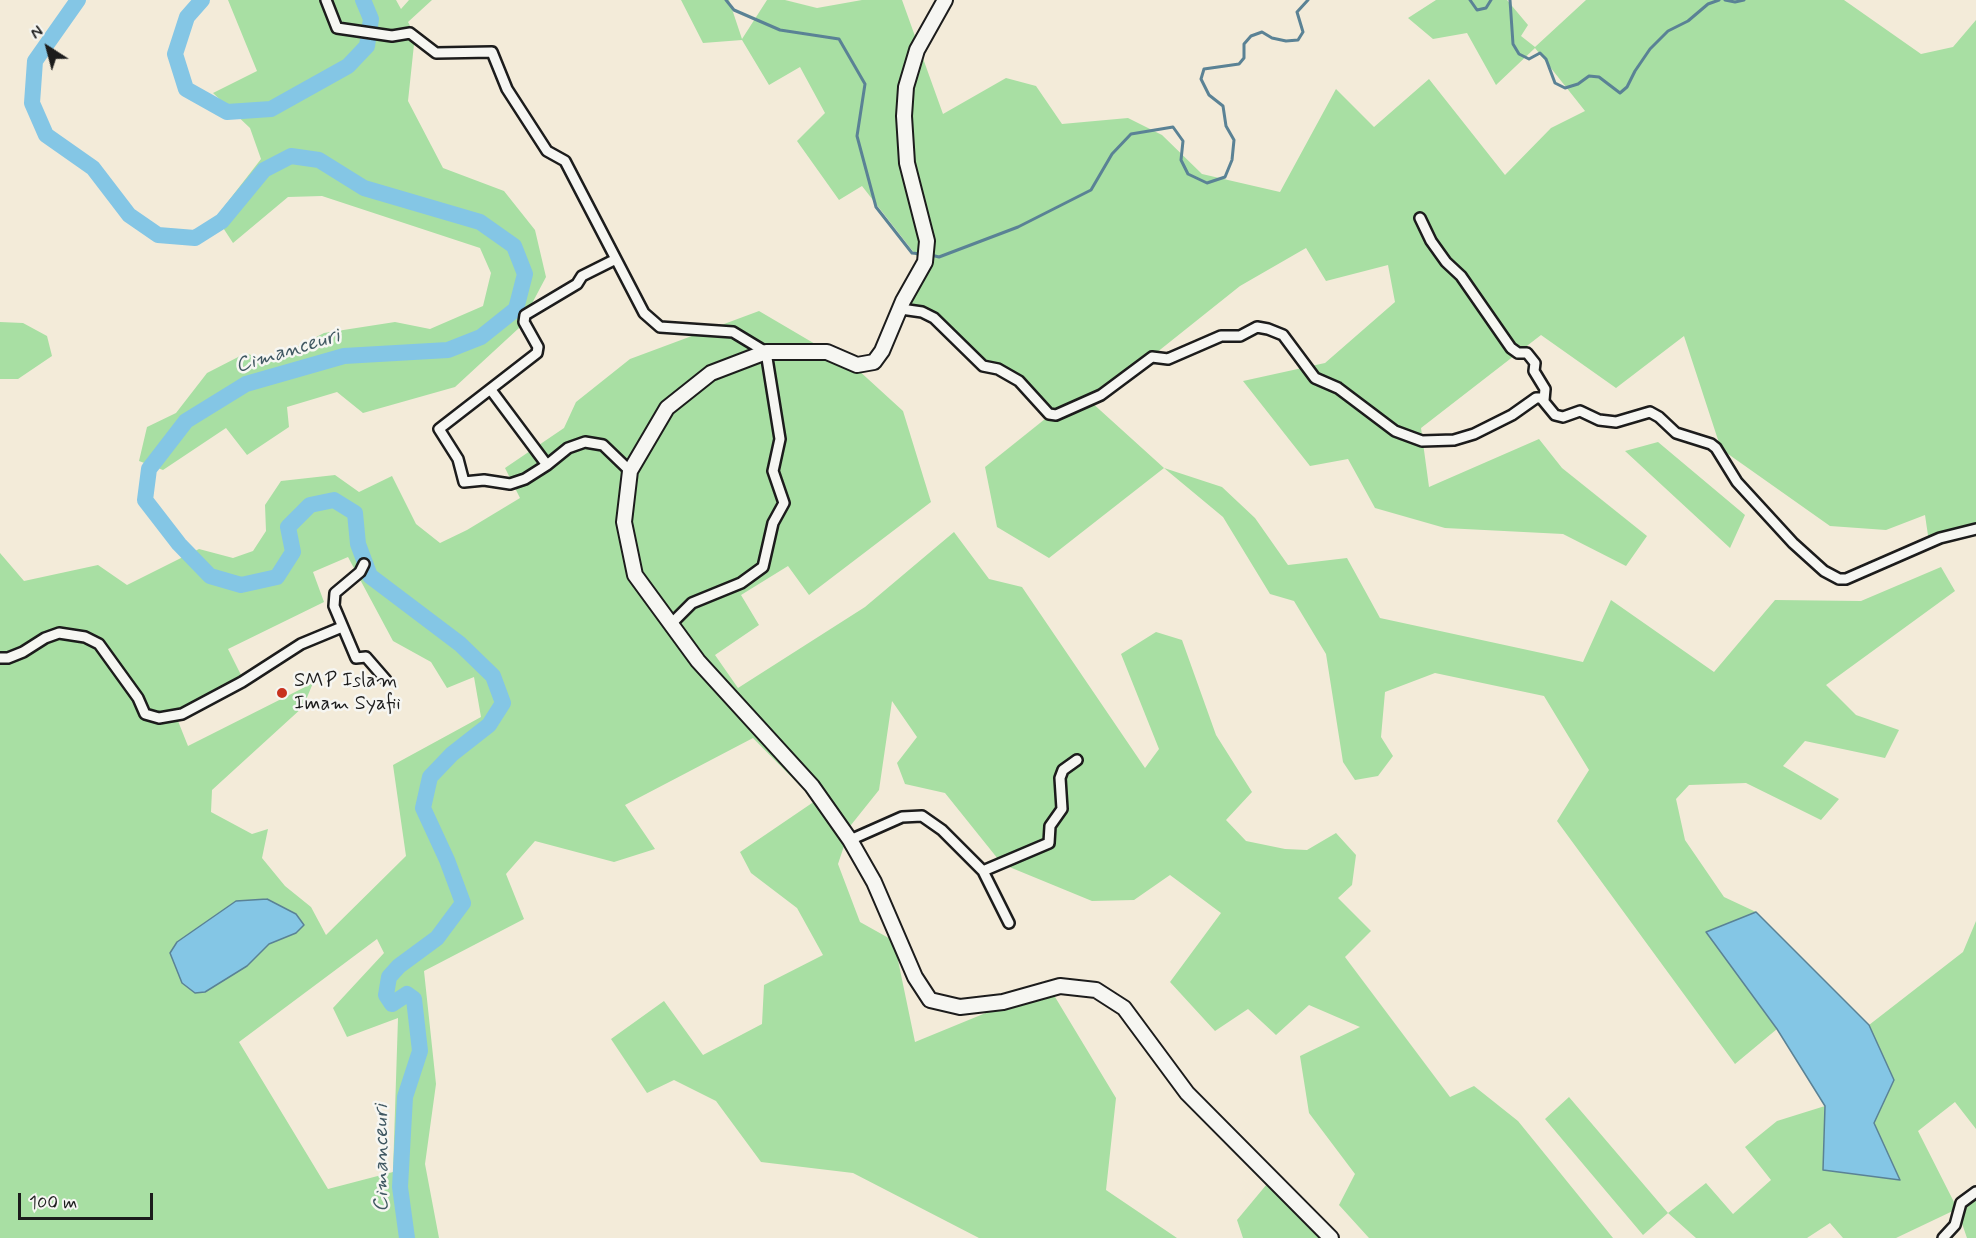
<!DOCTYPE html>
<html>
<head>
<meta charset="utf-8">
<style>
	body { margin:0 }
	#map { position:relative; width:1976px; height:1238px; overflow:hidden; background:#f3ebd9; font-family:Mynerve,sans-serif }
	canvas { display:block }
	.north { position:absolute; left:18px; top:18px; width:60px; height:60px; -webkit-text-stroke:4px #f6f6f2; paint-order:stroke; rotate:324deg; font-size:16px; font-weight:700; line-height:24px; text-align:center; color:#1c1c1c }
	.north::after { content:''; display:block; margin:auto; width:21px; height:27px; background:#1c1c1c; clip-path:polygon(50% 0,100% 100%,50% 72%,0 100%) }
	.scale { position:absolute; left:18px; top:1193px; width:135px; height:27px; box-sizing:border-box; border:3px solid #1c1c1c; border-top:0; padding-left:8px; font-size:18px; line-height:21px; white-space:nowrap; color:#1c1c1c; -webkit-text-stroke:4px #f6f6f2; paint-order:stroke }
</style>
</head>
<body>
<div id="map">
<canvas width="1976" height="1238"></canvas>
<div class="north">N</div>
<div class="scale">100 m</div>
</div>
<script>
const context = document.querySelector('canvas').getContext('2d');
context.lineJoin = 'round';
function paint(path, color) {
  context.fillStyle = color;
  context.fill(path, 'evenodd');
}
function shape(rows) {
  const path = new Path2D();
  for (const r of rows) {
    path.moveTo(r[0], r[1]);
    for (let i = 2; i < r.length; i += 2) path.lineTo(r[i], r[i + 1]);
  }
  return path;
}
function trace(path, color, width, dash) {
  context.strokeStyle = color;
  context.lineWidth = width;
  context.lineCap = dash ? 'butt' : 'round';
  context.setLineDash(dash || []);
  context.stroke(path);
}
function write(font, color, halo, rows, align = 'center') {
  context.font = font + ' Mynerve,sans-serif';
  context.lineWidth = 5;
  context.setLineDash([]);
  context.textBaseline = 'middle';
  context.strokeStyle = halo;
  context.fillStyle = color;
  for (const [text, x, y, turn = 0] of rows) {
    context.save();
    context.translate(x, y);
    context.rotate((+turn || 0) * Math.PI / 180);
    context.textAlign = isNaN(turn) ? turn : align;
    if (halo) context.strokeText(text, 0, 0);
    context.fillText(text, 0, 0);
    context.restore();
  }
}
paint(shape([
	[228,0,396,0,401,9,409,0,432,0,408,22,415,35,408,101,443,168,504,191,535,230,546,277,519,328,455,387,363,413,337,392,287,407,289,427,247,455,226,428,163,470,139,461,147,427,176,413,207,373,246,353,268,362,324,333,395,322,430,329,483,306,491,273,480,248,322,196,288,197,233,243,216,217,261,159,250,128,213,93,257,71],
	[681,0,729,0,742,39,767,0,785,0,817,8,862,0,902,0,943,114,1006,78,1036,86,1062,124,1128,118,1162,135,1202,174,1280,192,1336,89,1374,127,1429,79,1505,175,1551,128,1585,111,1535,48,1496,85,1467,33,1433,39,1408,18,1436,0,1507,0,1528,25,1521,36,1535,47,1586,0,1844,0,1921,54,1953,47,1976,20,1976,531,1930,549,1925,515,1886,530,1830,526,1721,449,1684,336,1616,388,1541,335,1421,428,1429,487,1539,439,1562,468,1647,536,1626,566,1563,534,1445,528,1375,508,1348,459,1310,466,1243,381,1325,363,1395,302,1388,265,1326,281,1306,248,1240,286,1156,353,1090,401,1164,468,1222,487,1255,518,1288,565,1347,558,1380,618,1583,662,1611,600,1714,672,1775,600,1861,601,1941,567,1955,591,1826,685,1856,715,1899,730,1885,758,1805,741,1783,766,1839,799,1821,820,1746,783,1689,785,1676,799,1685,840,1724,897,1756,912,1707,932,1777,1029,1735,1064,1557,821,1589,770,1544,696,1435,673,1385,692,1381,737,1393,756,1378,776,1355,780,1343,762,1326,654,1294,601,1270,594,1223,517,1164,468,1049,558,997,527,985,467,1045,419,1019,379,976,365,929,317,900,311,922,263,862,186,839,200,797,141,825,113,800,67,769,85,742,40,703,43],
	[759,311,856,368,903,411,931,502,809,595,788,566,741,595,759,625,715,655,738,688,865,607,954,532,989,579,1022,587,1145,768,1159,749,1121,654,1156,632,1182,640,1216,735,1252,792,1226,820,1246,841,1285,849,1307,850,1336,833,1356,855,1352,885,1338,898,1371,931,1345,957,1450,1097,1474,1086,1518,1121,1613,1238,1369,1238,1339,1205,1355,1174,1309,1113,1300,1056,1360,1027,1309,1005,1276,1035,1248,1009,1215,1031,1170,982,1221,913,1170,875,1134,900,1092,901,1002,864,945,793,905,784,897,763,917,737,892,701,879,790,851,825,838,864,860,922,894,941,915,1042,1049,987,1116,1098,1106,1190,1177,1238,979,1238,853,1173,761,1162,716,1101,674,1080,647,1093,611,1039,664,1001,703,1055,762,1024,764,985,823,955,797,908,751,873,740,852,815,801,753,738,625,805,655,849,614,862,535,841,506,874,524,919,424,971,436,1084,425,1164,439,1238,0,1238,0,553,24,581,98,565,127,585,199,549,233,558,253,551,266,531,265,505,281,481,335,475,359,492,392,476,416,524,440,543,467,530,520,498,505,468,564,428,576,402,630,359],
	[348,557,393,641,431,662,447,688,474,677,481,717,393,765,406,856,326,935,311,907,285,886,262,858,268,829,252,834,211,812,212,790,303,707,313,683,188,746,178,721,242,677,228,649,324,602,313,572],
	[296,914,304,925,296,933,269,944,247,966],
	[377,939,384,953,333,1008,347,1037,398,1018,393,1172,328,1189,239,1042],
	[0,322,23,323,47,336,52,356,18,379,0,379],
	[1658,442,1745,515,1730,548,1625,451],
	[1976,921,1976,1129,1955,1102,1918,1131,1957,1208,1976,1193,1976,1238,1967,1238,1957,1209,1896,1238,1843,1238,1830,1223,1807,1238,1696,1238,1668,1213,1643,1235,1545,1119,1569,1097,1668,1213,1706,1183,1733,1214,1771,1180,1745,1147,1777,1121,1825,1106,1823,1170,1900,1180,1873,1122,1894,1080,1869,1025,1963,952],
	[1272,1178,1326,1238,1243,1238,1237,1220]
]), '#a8dfa3');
const water = shape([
	[267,899,296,914,304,925,296,933,269,944,247,966,205,992,195,993,182,983,170,953,177,942,236,901,267,899],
	[1756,912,1869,1025,1894,1080,1874,1123,1900,1180,1823,1170,1825,1106,1777,1029,1706,932,1756,912]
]);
paint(water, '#84c6e5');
trace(water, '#5a8295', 1.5);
trace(shape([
	[726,0,734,10,780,30,839,39,865,84,857,136,876,207,912,253,921,254],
	[1470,0,1477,10,1486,8,1491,0],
	[1510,0,1513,44,1519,54,1529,59,1540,53,1546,59,1555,83,1565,88,1578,84,1589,76,1599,77,1620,93,1627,87,1635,71,1650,49,1668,31,1688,21,1708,4,1719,0],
	[1725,0,1735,2,1744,0],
	[931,255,939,257,1018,227,1091,190,1112,154,1131,134,1173,127,1183,141,1181,160,1188,174,1207,183,1225,177,1232,160,1234,140,1226,126,1223,106,1209,95,1201,79,1204,69,1239,64,1244,58,1244,44,1251,36,1262,32,1272,38,1286,41,1298,40,1303,32,1297,12,1308,0]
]), '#5a8295', 3);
trace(shape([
	[78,0,35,61,32,103,46,135,93,168,129,215,158,235,195,238,222,221,264,170,291,156,319,160,364,188,480,222,514,246,525,274,516,309,481,337,448,350,344,356,246,384,186,421,149,469,145,500,179,544,210,576,241,585,277,577,293,552,288,527,310,505,334,500,355,513,358,544,370,576,460,644,493,676,503,703,489,725,452,754,430,777,423,808,447,860,463,903,437,938,399,966,389,977,386,995,392,1004,407,994,414,999,420,1051,405,1097,400,1187,407,1238],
	[202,0,187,17,175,54,186,89,227,112,271,109,348,66,367,46,371,19,363,0]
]), '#84c6e5', 16);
const street = shape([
	[326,0,337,28,392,36,410,33,436,53,492,52,507,89,547,151,565,161,644,313,660,327,733,332,766,352,780,439,773,471,784,503,773,523,763,567,741,583,692,603,671,624],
	[1420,218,1431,241,1446,262,1461,276,1511,348,1518,353,1527,353,1535,363,1534,371,1545,389,1544,400],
	[614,260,582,276,577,284,525,315,524,322,538,347,537,353,439,429,458,459,464,482,484,480,510,484,525,479,547,465,568,448,585,442,603,445,630,471],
	[901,309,922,312,934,318,983,366,998,369,1019,381,1049,414,1056,415,1101,395,1152,357,1168,359,1221,336,1240,336,1257,327,1268,329,1283,335,1315,378,1338,388,1395,431,1422,441,1454,440,1474,434,1512,415,1536,398,1541,398,1555,415,1563,417,1580,411,1599,420,1616,422,1650,412,1659,417,1676,433,1711,444,1716,448,1737,482,1793,543,1824,571,1839,579,1846,579,1940,538,1976,529],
	[491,390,547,465],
	[364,564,360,572,335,593,334,606,356,658,366,657,386,680],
	[0,658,8,658,23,652,45,638,59,633,85,637,99,644,138,698,145,714,159,718,182,714,242,682,301,644,342,627],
	[850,840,902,817,922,816,942,830,983,871,1009,923],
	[983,871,1049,843,1050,826,1062,809,1060,778,1063,770,1077,760],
	[1943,1238,1955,1225,1961,1203,1976,1192]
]);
const secondary = shape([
	[945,0,917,50,906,87,904,116,907,163,927,241,925,262,903,301,882,351,874,362,857,365,827,352,766,352,711,373,667,408,630,471,624,522,635,575,698,661,812,786,850,840,874,882,915,977,930,1000,960,1007,1003,1002,1060,986,1096,990,1124,1008,1187,1093,1331,1238]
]);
trace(street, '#1c1c1c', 14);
trace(secondary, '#1c1c1c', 18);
trace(street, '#f6f6f2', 9);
trace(secondary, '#f6f6f2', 14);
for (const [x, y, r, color] of [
	[282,693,6,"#c8321e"]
]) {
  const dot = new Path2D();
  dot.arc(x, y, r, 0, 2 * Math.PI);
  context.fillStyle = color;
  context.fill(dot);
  trace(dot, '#f6f6f2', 2);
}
write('20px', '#1c1c1c', '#f6f6f2', [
	["SMP Islam",294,682],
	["Imam Syafii",294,705]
], 'left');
write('italic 21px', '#405862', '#f6f6f2', [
	["Cimanceuri",288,352,-17],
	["Cimanceuri",383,1158,-90]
]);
</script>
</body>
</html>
